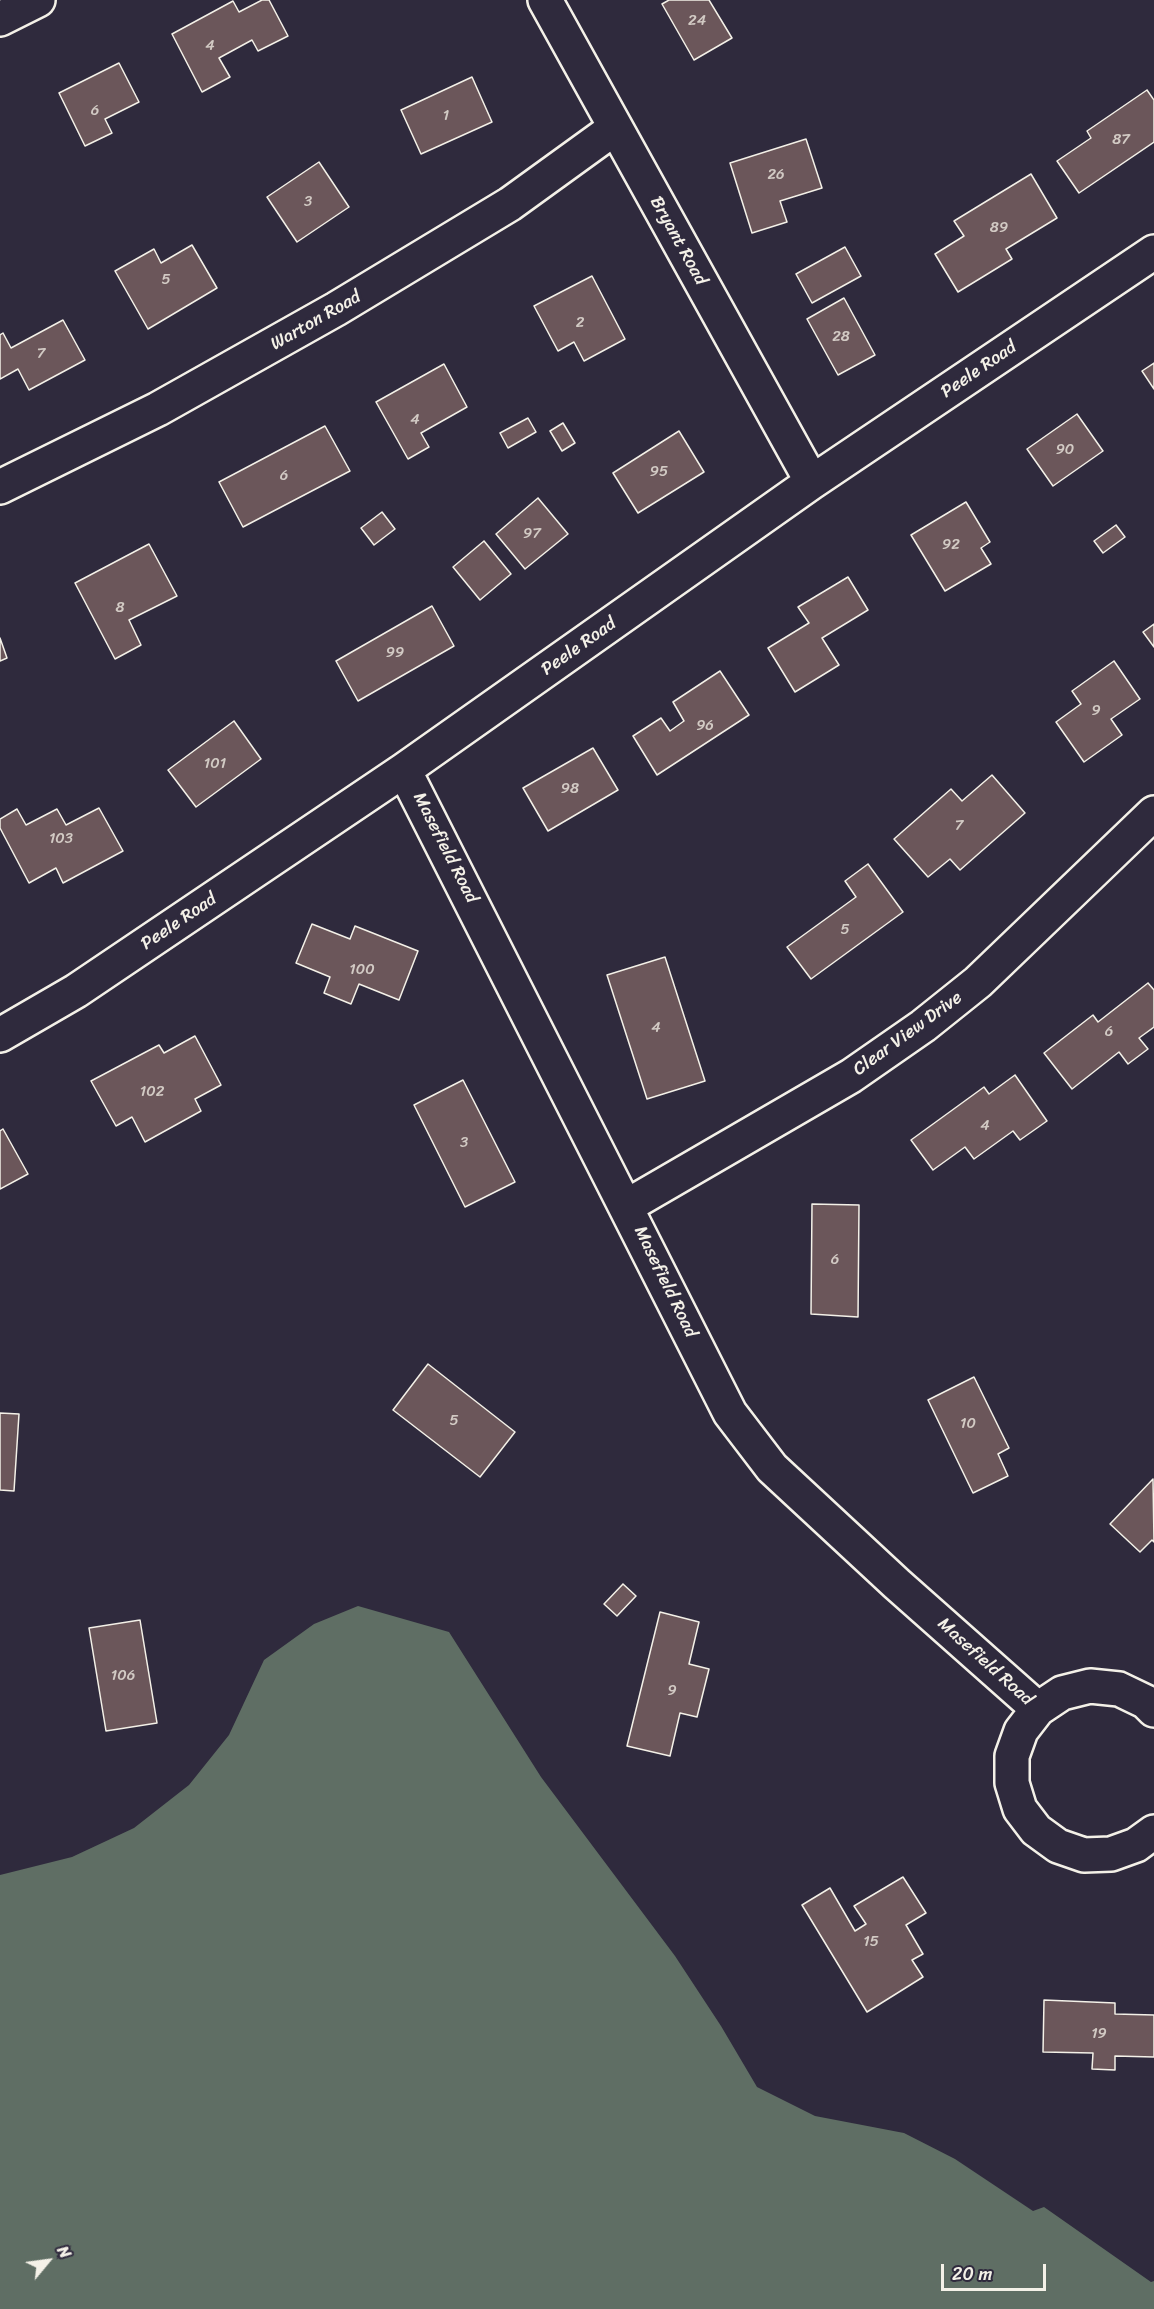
<!DOCTYPE html>
<html>
<head>
<meta charset="utf-8">
<style>
	body { margin:0 }
	#map { position:relative; width:1154px; height:2309px; overflow:hidden; background:#2f2a3d; font-family:Sriracha,sans-serif }
	canvas { display:block }
	.north { position:absolute; left:18px; top:2231px; width:60px; height:60px; -webkit-text-stroke:4px #2f2a3d; paint-order:stroke; rotate:61deg; font-size:16px; font-weight:700; line-height:24px; text-align:center; color:#f4f1e8 }
	.north::after { content:''; display:block; margin:auto; width:21px; height:27px; background:#f4f1e8; clip-path:polygon(50% 0,100% 100%,50% 72%,0 100%) }
	.scale { position:absolute; left:941px; top:2264px; width:105px; height:27px; box-sizing:border-box; border:3px solid #f4f1e8; border-top:0; padding-left:8px; font-size:18px; line-height:21px; white-space:nowrap; color:#f4f1e8; -webkit-text-stroke:4px #2f2a3d; paint-order:stroke }
</style>
</head>
<body>
<div id="map">
<canvas width="1154" height="2309"></canvas>
<div class="north">N</div>
<div class="scale">20 m</div>
</div>
<script>
const context = document.querySelector('canvas').getContext('2d');
context.lineJoin = 'round';
function paint(path, color) {
  context.fillStyle = color;
  context.fill(path, 'evenodd');
}
function shape(rows) {
  const path = new Path2D();
  for (const r of rows) {
    path.moveTo(r[0], r[1]);
    for (let i = 2; i < r.length; i += 2) path.lineTo(r[i], r[i + 1]);
  }
  return path;
}
function trace(path, color, width, dash) {
  context.strokeStyle = color;
  context.lineWidth = width;
  context.lineCap = dash ? 'butt' : 'round';
  context.setLineDash(dash || []);
  context.stroke(path);
}
function write(font, color, halo, rows, align = 'center') {
  context.font = font + ' Sriracha,sans-serif';
  context.lineWidth = 6;
  context.setLineDash([]);
  context.textBaseline = 'middle';
  context.strokeStyle = halo;
  context.fillStyle = color;
  for (const [text, x, y, turn = 0] of rows) {
    context.save();
    context.translate(x, y);
    context.rotate((+turn || 0) * Math.PI / 180);
    context.textAlign = isNaN(turn) ? turn : align;
    if (halo) context.strokeText(text, 0, 0);
    context.fillText(text, 0, 0);
    context.restore();
  }
}
paint(shape([
	[358,1606,449,1632,541,1777,675,1956,721,2026,757,2087,815,2116,904,2133,955,2159,1033,2211,1044,2207,1151,2282,1154,2281,1154,2309,0,2309,0,1875,72,1857,134,1828,189,1785,229,1735,264,1660,314,1624]
]), '#5f6e64');
const building = shape([
	[262,0,269,0,288,36,258,51,252,40,219,58,230,77,202,92,172,34,233,1,239,12,262,0],
	[669,0,709,0,732,38,694,60,662,4,669,0],
	[119,63,139,102,105,119,112,133,85,146,59,93,119,63],
	[472,77,492,122,421,154,401,110,472,77],
	[1147,90,1154,100,1154,142,1079,193,1057,161,1091,138,1087,131,1147,90],
	[806,139,822,188,780,201,787,222,752,233,730,163,806,139],
	[319,162,349,207,297,242,267,197,319,162],
	[1031,174,1057,218,1006,249,1012,259,958,292,935,254,964,236,954,221,1031,174],
	[192,245,217,288,148,329,115,271,154,249,161,263,192,245],
	[845,247,861,276,812,303,796,274,845,247],
	[592,276,625,339,584,361,574,342,558,351,534,306,592,276],
	[844,298,875,355,838,375,807,319,844,298],
	[63,320,85,360,29,390,18,369,0,379,0,335,3,333,11,348,63,320],
	[1154,363,1154,389,1142,371,1154,363],
	[444,364,467,407,421,433,429,447,408,459,376,402,444,364],
	[1077,414,1103,451,1053,486,1027,449,1077,414],
	[528,418,536,432,508,448,500,433,528,418],
	[563,423,575,443,562,451,550,431,563,423],
	[325,426,350,471,243,527,219,482,325,426],
	[679,431,704,472,638,513,613,473,679,431],
	[538,498,568,534,525,569,496,534,538,498],
	[966,502,990,542,981,548,991,564,945,591,911,535,966,502],
	[382,512,395,529,374,545,361,528,382,512],
	[1116,525,1125,537,1103,553,1094,541,1116,525],
	[484,541,511,574,480,600,453,567,484,541],
	[149,544,177,596,129,620,141,645,115,659,75,583,149,544],
	[848,577,868,610,822,638,839,665,795,692,768,648,809,623,798,607,848,577],
	[432,606,454,646,358,701,336,661,432,606],
	[1154,624,1154,647,1143,632,1154,624],
	[0,638,7,658,0,661,0,638],
	[1114,661,1140,699,1111,719,1122,735,1084,762,1056,722,1081,704,1072,691,1114,661],
	[720,671,749,715,657,775,633,736,661,718,670,731,684,721,673,702,720,671],
	[234,721,261,759,196,807,168,770,234,721],
	[593,748,618,790,548,831,523,788,593,748],
	[992,775,1025,813,960,870,950,859,928,877,894,839,951,789,962,801,992,775],
	[99,808,123,851,63,883,56,868,29,883,0,828,0,819,17,809,26,825,57,809,66,825,99,808],
	[868,864,903,912,811,979,787,947,856,897,845,881,868,864],
	[312,924,350,939,355,926,418,951,399,1000,359,984,351,1004,324,993,330,977,296,963,312,924],
	[665,957,705,1081,647,1099,607,975,665,957],
	[1148,983,1154,990,1154,1027,1139,1038,1148,1049,1128,1064,1119,1052,1072,1089,1044,1053,1093,1015,1098,1022,1148,983],
	[195,1036,221,1085,195,1099,201,1111,145,1142,132,1117,116,1126,91,1081,159,1045,164,1053,195,1036],
	[1015,1075,1047,1121,1020,1140,1013,1131,974,1159,965,1147,933,1170,911,1140,984,1087,989,1094,1015,1075],
	[463,1080,515,1182,465,1207,414,1105,463,1080],
	[3,1129,28,1174,0,1189,0,1131,3,1129],
	[812,1204,859,1205,858,1317,811,1314,812,1204],
	[428,1364,515,1432,480,1477,393,1410,428,1364],
	[974,1377,1009,1448,998,1454,1008,1476,973,1493,928,1400,974,1377],
	[0,1413,19,1414,14,1491,0,1490,0,1413],
	[1153,1479,1154,1542,1152,1540,1140,1552,1110,1524,1153,1479],
	[623,1584,636,1596,617,1616,604,1604,623,1584],
	[660,1612,699,1622,689,1664,709,1669,697,1717,680,1713,670,1756,627,1746,660,1612],
	[140,1620,157,1723,106,1731,89,1628,140,1620],
	[903,1877,926,1913,906,1925,923,1954,912,1960,923,1977,867,2012,802,1905,830,1888,855,1931,866,1924,854,1906,903,1877],
	[1044,2000,1115,2003,1115,2014,1154,2015,1154,2057,1115,2056,1115,2070,1092,2069,1093,2053,1043,2052,1044,2000]
]);
paint(building, '#6b565a');
trace(building, '#f4f1e8', 1.5);
const minor = shape([
	[545,0,812,482],
	[0,19,38,0],
	[0,487,158,409,336,309,510,204,615,128],
	[404,770,730,1413,772,1468,897,1584,1038,1709],
	[0,1035,76,991,404,770,812,482,1154,252],
	[627,1206,851,1076,923,1026,978,982,1154,813],
	[1154,1710,1146,1702,1119,1689,1090,1686,1062,1693,1038,1709,1021,1731,1012,1756,1012,1783,1020,1809,1036,1830,1058,1846,1084,1855,1111,1854,1136,1845,1154,1832]
]);
trace(minor, '#f4f1e8', 38);
trace(minor, '#2f2a3d', 33);
write('15px', '#d2cac4', null, [
	["24",697,21],
	["4",210,46],
	["6",95,111],
	["1",446,116],
	["87",1121,140],
	["26",776,175],
	["3",308,202],
	["89",999,228],
	["5",166,280],
	["2",580,323],
	["28",841,337],
	["7",41,354],
	["4",415,420],
	["90",1065,450],
	["95",659,472],
	["6",284,476],
	["97",532,534],
	["92",951,545],
	["8",120,608],
	["99",395,653],
	["9",1096,711],
	["96",705,726],
	["101",215,764],
	["98",570,789],
	["7",959,826],
	["103",61,839],
	["5",845,930],
	["100",362,970],
	["4",656,1028],
	["6",1109,1032],
	["102",152,1092],
	["4",985,1126],
	["3",464,1143],
	["6",835,1260],
	["5",454,1421],
	["10",968,1424],
	["106",123,1676],
	["9",672,1691],
	["15",871,1942],
	["19",1099,2034]
]);
write('18px', '#f4f1e8', '#2f2a3d', [
	["Bryant Road",678,241,61],
	["Warton Road",316,321,-30],
	["Peele Road",979,370,-34],
	["Peele Road",579,647,-35],
	["Masefield Road",445,848,63],
	["Peele Road",179,922,-34],
	["Clear View Drive",908,1034,-36],
	["Masefield Road",665,1282,64],
	["Masefield Road",985,1662,42]
]);
</script>
</body>
</html>
